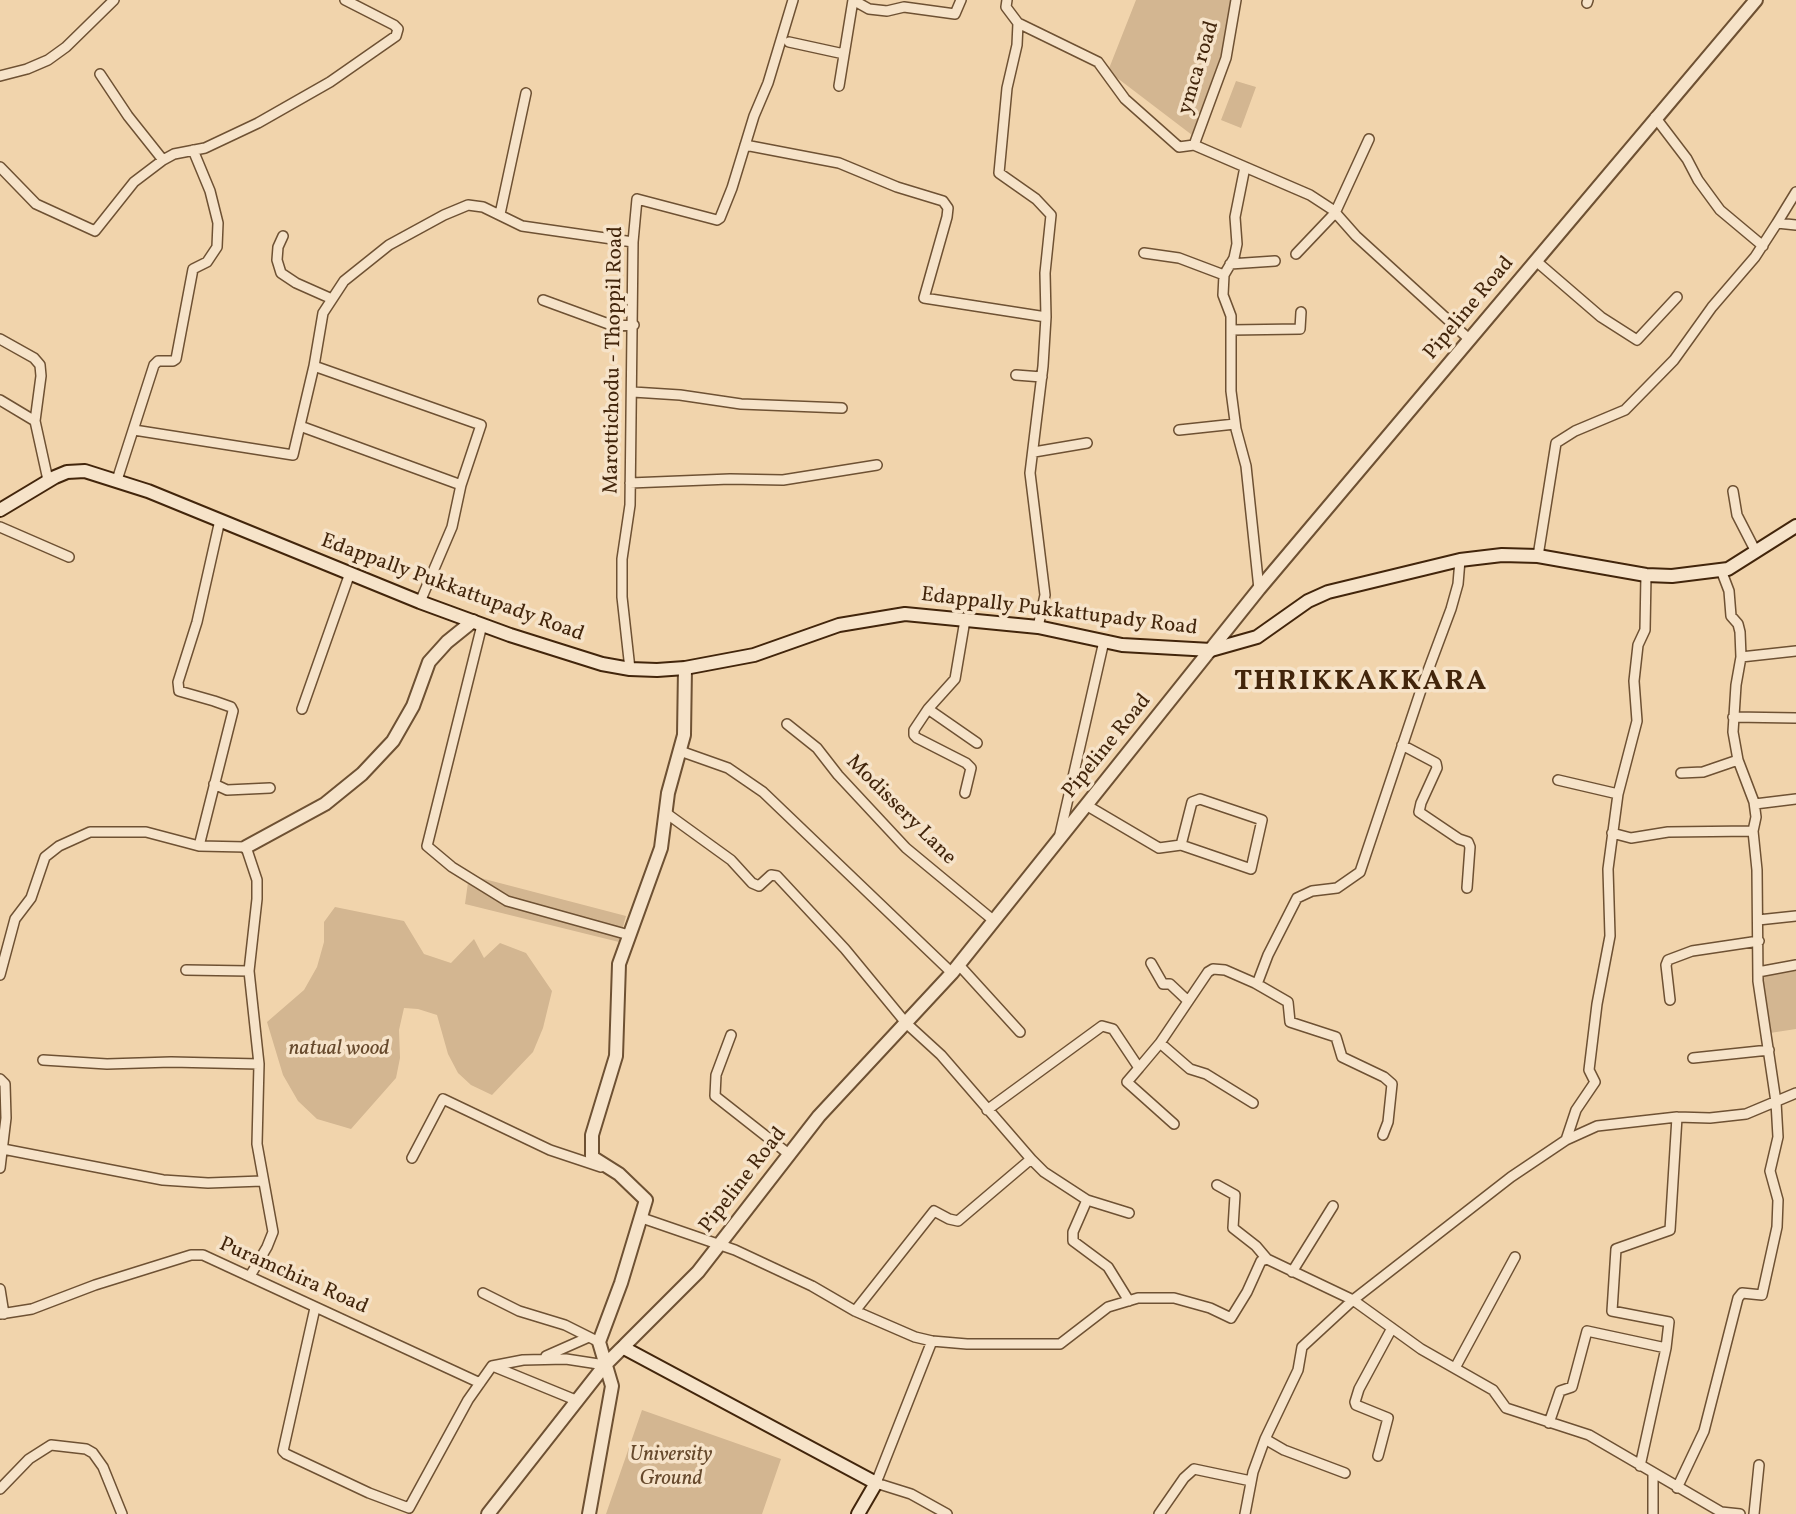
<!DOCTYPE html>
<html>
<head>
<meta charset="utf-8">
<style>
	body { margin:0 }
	canvas { display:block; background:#f1d4ac }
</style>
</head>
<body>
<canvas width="1796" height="1514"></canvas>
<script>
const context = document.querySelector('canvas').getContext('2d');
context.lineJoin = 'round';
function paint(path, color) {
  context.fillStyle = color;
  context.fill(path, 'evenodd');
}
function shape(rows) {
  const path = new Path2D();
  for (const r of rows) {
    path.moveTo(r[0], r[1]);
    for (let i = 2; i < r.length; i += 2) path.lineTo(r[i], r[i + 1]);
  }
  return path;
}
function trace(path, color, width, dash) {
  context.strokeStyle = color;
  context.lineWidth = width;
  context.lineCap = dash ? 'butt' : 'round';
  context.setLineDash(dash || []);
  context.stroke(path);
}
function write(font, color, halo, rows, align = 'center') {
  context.font = font + ' Vollkorn,serif';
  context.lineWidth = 7;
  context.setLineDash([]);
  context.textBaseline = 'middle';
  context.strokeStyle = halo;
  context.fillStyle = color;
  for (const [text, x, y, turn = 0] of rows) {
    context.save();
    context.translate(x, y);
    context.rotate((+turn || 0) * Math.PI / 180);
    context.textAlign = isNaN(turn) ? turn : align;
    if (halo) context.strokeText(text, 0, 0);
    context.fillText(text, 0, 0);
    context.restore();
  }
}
paint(shape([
	[1136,0,1232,0,1226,41,1192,135,1108,71],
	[1236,81,1256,87,1241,128,1221,120],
	[469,875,626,916,619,942,465,904],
	[335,907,404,921,424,954,451,963,474,939,484,958,500,943,526,953,552,991,543,1028,533,1052,492,1095,471,1085,458,1073,448,1054,437,1015,418,1009,404,1008,399,1030,400,1058,396,1078,351,1129,317,1119,298,1101,283,1075,267,1022,304,990,317,967,324,942,324,922],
	[1796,968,1796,1029,1770,1033,1760,974],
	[642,1410,781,1459,762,1514,606,1514]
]), '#d3b691');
const minor = shape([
	[853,0,869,9,887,11,904,7,955,14,961,0],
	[1007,0,1006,7,1018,23,1017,45,1007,88,999,173,1036,199,1051,215,1045,273,1046,317,1043,366,1030,473,1045,595,1038,627],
	[1587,3,1588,0],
	[1018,23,1098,62,1125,99,1179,147,1194,145,1310,195,1333,210,1356,236,1469,339],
	[789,42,844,54],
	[100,74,128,116,163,160],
	[0,76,27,69,48,60,66,47,114,0],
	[839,86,853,0],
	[1655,117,1687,159,1698,180,1720,210,1763,246],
	[745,145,839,163,897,187,943,201,948,208,947,217,924,298,1046,317],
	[1194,145,1226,58,1236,0],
	[0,167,36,204,95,231,134,182,163,160,174,154,205,148,258,123,330,82,396,36,398,29,394,25,345,0],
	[1245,167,1235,217,1237,244,1234,258,1224,275,1223,295,1231,316,1231,391,1236,429,1246,466,1259,589],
	[500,214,526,93],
	[1777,223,1796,192],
	[283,236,278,247,277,260,281,273,296,283,332,299],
	[1144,253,1179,258,1224,275],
	[1296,254,1335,213,1369,139],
	[1536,261,1601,317,1637,340,1677,297],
	[1230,264,1275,261],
	[543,300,614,326,634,325],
	[1231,330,1300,329,1301,312],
	[0,339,34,358,40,365,41,376,35,421,48,480],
	[314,366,323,313,344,281,389,245,444,215,468,205,483,207,522,226,633,242],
	[1016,375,1042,377],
	[633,392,680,395,741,404,842,408],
	[0,400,35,421],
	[300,426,461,485,452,527,420,602],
	[134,430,293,455,314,366,481,425,461,485],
	[1179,430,1235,424],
	[1034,452,1087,443],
	[117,480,154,365,158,361,173,361,176,359,193,269,207,262,217,247,218,223,210,191,193,150],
	[630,483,730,479,783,480,877,465],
	[1733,491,1737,515,1755,550],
	[0,527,69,557],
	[1538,556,1556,443,1575,431,1625,410,1674,360,1712,307,1755,257,1777,223,1796,225],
	[965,620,955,679,928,709,977,743],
	[482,625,427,846,452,867,507,901,629,935],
	[1741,657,1796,651],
	[630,669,622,597,622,559,630,505,633,242,637,199,717,220,720,218,732,188,754,116,768,83,793,0],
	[302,709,350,573],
	[928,709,914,730,914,735,917,738,966,763,971,768,965,793],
	[1733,717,1796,718],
	[787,724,817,748,838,775,906,848,993,920],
	[1402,745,1436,763,1437,768,1421,803,1419,812,1459,839,1468,842,1470,847,1467,888],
	[680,751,728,768,763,792,952,973],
	[1681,773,1703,772,1738,760],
	[1558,780,1618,794],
	[214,784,227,790,270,788],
	[1755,804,1796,799],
	[1086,805,1159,848,1181,845,1251,869,1262,820,1200,799,1192,802,1181,845],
	[666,813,731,860,752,883,759,886,771,875,777,876,845,949,906,1023,941,1055,1031,1159,1044,1172,1087,1200,1129,1213],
	[1612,833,1631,838,1668,832,1753,831],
	[1060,834,1104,641],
	[199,846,233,711,231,707,214,701,179,691,178,682,197,622,220,520],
	[1758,920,1796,916],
	[1151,963,1163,984,1170,984,1188,1001],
	[959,965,1020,1032],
	[186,970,249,971],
	[1758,972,1796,965],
	[0,975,15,919,31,898,45,857,59,846,90,832,146,832,199,846,246,847,257,880,257,899,249,971,259,1064,257,1144,273,1232,267,1247,250,1276],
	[1255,983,1288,1002,1290,1022,1336,1037,1342,1057,1384,1077,1392,1084,1388,1122,1383,1135],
	[1670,1000,1666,965,1668,960,1692,951,1759,941],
	[731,1035,716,1075,715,1096,790,1155],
	[1160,1043,1208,972,1213,969,1225,970,1257,984,1268,955,1297,898,1312,891,1337,888,1360,872,1423,684,1451,609,1458,584,1460,560],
	[1693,1058,1769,1050],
	[43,1060,107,1064,171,1062,259,1064],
	[1139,1068,1127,1082,1174,1124],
	[0,1079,5,1084,6,1118,0,1168],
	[987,1110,1102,1026,1113,1029,1139,1068,1160,1043,1190,1069,1206,1074,1253,1103],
	[1566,1140,1597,1126,1677,1117,1710,1118,1746,1114,1796,1093],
	[3,1149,163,1180,208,1183,262,1181],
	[412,1158,443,1099,550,1150,601,1167],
	[1217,1185,1235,1195,1233,1228,1256,1246,1267,1259],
	[1087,1200,1073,1232,1073,1241,1108,1267,1129,1301],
	[642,1218,735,1250,812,1286,855,1311,915,1337,932,1341,967,1344,1060,1344,1108,1307,1138,1298,1174,1298,1210,1308,1231,1318,1247,1292,1261,1261,1267,1259,1353,1300,1421,1349,1493,1390,1506,1408,1589,1435,1721,1512,1740,1514],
	[1292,1272,1333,1206],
	[0,1289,4,1314],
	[483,1293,519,1311,565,1325,599,1342],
	[315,1308,283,1451,286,1454,369,1493,409,1508,468,1400,492,1366,523,1360,566,1359,605,1365],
	[855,1311,934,1211,949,1219,958,1221,1031,1159],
	[0,1314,32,1309,95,1285,191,1255,203,1255,480,1383],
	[932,1341,876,1483,911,1494,947,1514],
	[546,1356,589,1337],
	[495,1367,578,1401],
	[1455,1368,1515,1257],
	[1549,1423,1560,1391,1572,1387,1587,1331,1666,1348],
	[1265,1439,1284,1450,1345,1473],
	[1378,1456,1388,1418,1356,1405,1355,1402,1359,1389,1392,1328],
	[1640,1466,1666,1348,1669,1322,1612,1311,1616,1249,1670,1230,1677,1117],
	[1677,1488,1704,1431,1738,1298,1742,1293,1762,1295,1777,1227,1778,1200,1770,1171,1778,1137,1776,1102,1758,981,1757,870,1753,831,1756,817,1754,802,1738,760,1733,732,1736,685,1741,657,1740,632,1738,624,1731,616,1729,591,1721,570],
	[0,1489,29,1459,51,1445,86,1449,93,1453,103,1467,122,1514],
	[1159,1514,1184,1478,1194,1469,1251,1481],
	[1245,1514,1253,1472,1265,1439,1298,1370,1302,1347,1353,1300,1511,1177,1566,1140,1576,1110,1595,1082,1589,1070,1597,1004,1610,936,1608,869,1618,794,1637,721,1634,681,1638,645,1645,630,1646,575],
	[1653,1514,1653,1474],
	[1754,1514,1759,1465]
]);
const tertiary = shape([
	[246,847,325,804,362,774,393,741,413,706,429,662,447,642,473,621],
	[488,1514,605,1365,698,1272,819,1116,952,973,1259,589,1756,0],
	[589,1514,612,1386,599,1342,621,1283,646,1200,619,1174,592,1157,592,1135,616,1056,619,964,661,848,668,793,684,735,685,668]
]);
const secondary = shape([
	[0,510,55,477,67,472,85,471,148,491,420,602,510,635,602,664,630,669,657,670,685,668,754,655,839,625,905,614,1038,627,1122,645,1211,650,1257,637,1308,601,1328,592,1460,560,1502,555,1538,556,1646,575,1672,576,1728,569,1796,526],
	[624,1348,876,1483,858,1514]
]);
trace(minor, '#6e5133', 12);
trace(tertiary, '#6e5133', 16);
trace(secondary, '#42250b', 16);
trace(minor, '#f6e3c9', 9);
trace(tertiary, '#f6e3c9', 12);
trace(secondary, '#f6e3c9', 12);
write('21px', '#42250b', '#f6e3c9', [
	["ymca road",1200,68,-73],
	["Pipeline Road",1470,309,-50],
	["Marottichodu - Thoppil Road",615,360,-89],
	["Edappally Pukkattupady Road",452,589,20],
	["Edappally Pukkattupady Road",1059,613,7],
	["Pipeline Road",1108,747,-51],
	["Modissery Lane",900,811,45],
	["Pipeline Road",744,1181,-52],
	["Puramchira Road",293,1277,24]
]);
write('italic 21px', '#66492c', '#f6e3c9', [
	["natual wood",339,1050],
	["University",671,1456],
	["Ground",671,1480]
]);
context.letterSpacing = '2px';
write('bold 28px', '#42250b', '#f6e3c9', [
	["THRIKKAKKARA",1361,684]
]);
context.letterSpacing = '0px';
</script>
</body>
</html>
